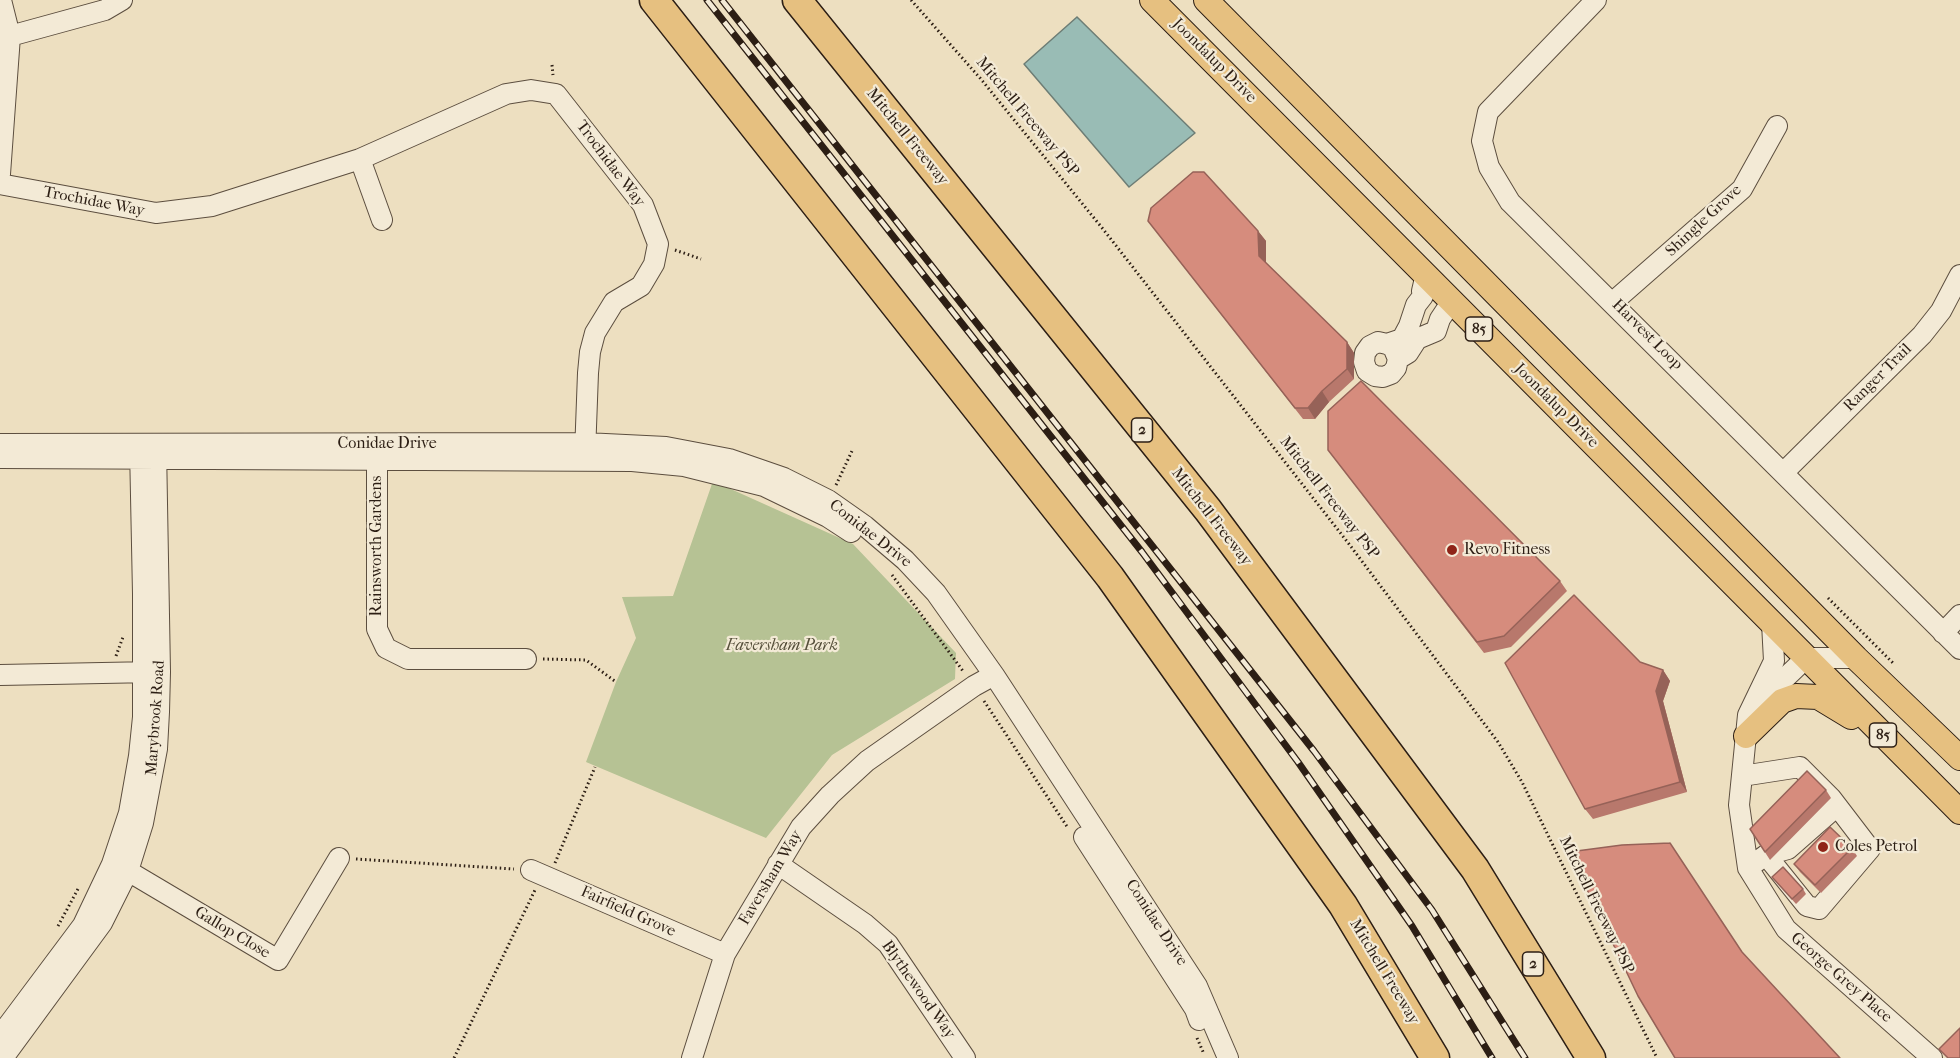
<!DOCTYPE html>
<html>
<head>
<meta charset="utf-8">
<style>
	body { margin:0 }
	canvas { display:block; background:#eddfc0 }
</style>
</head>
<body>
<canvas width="1960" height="1058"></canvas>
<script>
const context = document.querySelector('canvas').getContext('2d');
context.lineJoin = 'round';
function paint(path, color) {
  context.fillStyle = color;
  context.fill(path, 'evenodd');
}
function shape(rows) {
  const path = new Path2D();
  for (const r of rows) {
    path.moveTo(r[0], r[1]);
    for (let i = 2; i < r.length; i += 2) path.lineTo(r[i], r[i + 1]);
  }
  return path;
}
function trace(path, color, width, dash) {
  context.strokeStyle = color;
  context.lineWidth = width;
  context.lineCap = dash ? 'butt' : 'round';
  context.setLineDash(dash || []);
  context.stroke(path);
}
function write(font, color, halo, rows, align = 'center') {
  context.font = font + ' "IM FELL French Canon",serif';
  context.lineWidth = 4.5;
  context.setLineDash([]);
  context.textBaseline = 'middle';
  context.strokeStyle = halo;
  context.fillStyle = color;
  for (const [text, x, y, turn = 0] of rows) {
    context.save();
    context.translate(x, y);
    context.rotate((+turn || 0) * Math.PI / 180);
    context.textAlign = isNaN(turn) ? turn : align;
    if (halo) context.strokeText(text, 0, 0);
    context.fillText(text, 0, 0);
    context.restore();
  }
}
paint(shape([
	[713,481,853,544,956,653,955,679,832,755,766,838,586,762,616,682,636,638,622,597,673,596]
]), '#b6c294');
const water = shape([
	[1077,17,1195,133,1129,187,1024,64,1077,17]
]);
paint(water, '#99bcb5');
trace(water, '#6d7d75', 1.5);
const minor = shape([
	[1596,0,1488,112,1482,141,1489,167,1510,202,1960,649],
	[10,36,105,10,122,0],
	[360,159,382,220],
	[0,174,10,36,1,0],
	[0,184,156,213,212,206,360,159,506,94,531,90,556,94,643,205,658,244,654,264,641,286,614,302,595,333,590,352,588,373,585,454],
	[1613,302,1742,189,1777,126],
	[1387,344,1402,339,1409,326,1416,305,1423,296,1422,291,1426,274],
	[1398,359,1393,347,1387,344,1378,342,1370,346,1365,353,1364,362,1367,371,1375,376,1383,377,1391,374,1396,368,1398,359,1408,353,1417,339,1436,331,1440,319,1452,301],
	[0,444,585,443,666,447,729,459,784,478,828,500,865,526,905,560,936,593,994,675,1197,986,1228,1058],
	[377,446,377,629,386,648,408,659,526,659],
	[0,458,632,461,684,466,764,486,828,517,851,532],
	[1784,472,1922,335,1941,311,1960,275],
	[1772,623,1774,661,1748,715,1739,805,1748,868,1786,929,1932,1058],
	[1943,633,1960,615],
	[0,675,153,672],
	[1758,704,1806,658,1856,658],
	[1742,776,1800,767,1831,798,1870,849,1819,909,1807,906,1766,855,1748,868],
	[1084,837,1195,1009,1199,1020],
	[1766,855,1788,849,1837,806],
	[778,864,865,924,888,944,965,1058],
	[118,867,128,871,278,960,339,858],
	[531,870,725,954],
	[0,1036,83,925,112,864,129,813,139,756,143,717,143,594,140,447],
	[3,1058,102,923,128,871,143,823,157,749,159,712,160,672,156,447],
	[692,1058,725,954,801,827,830,795,867,761,974,686,994,675]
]);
const major = shape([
	[1152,0,1960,812],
	[1206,0,1856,658,1960,758],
	[1746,736,1782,701,1796,696,1818,697,1851,717]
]);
const highway = shape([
	[654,0,1110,577,1343,905,1435,1058],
	[797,0,1208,510,1475,869,1591,1058]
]);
trace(minor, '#5c4e3f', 22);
trace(major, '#2c1e14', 26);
trace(highway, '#2c1e14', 31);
trace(shape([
	[911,0,980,78,1103,229,1349,544,1498,742,1522,782,1657,1058],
	[552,65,553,75],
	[675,250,701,259],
	[836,485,852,451],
	[892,575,963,671],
	[1828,598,1893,663],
	[116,656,123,637],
	[543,659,586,660,616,682],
	[984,701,1068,828],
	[356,859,514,869],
	[555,863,595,767],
	[58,926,78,889],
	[1197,1038,1204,1054],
	[454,1058,535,890]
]), '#2c1e14', 3, [1.5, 3]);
trace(minor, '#f3ead6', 20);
trace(major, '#e6c080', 24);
trace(highway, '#e6c080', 28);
const rail = shape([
	[707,0,1142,552,1298,762,1412,926,1492,1058],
	[722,0,1314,751,1432,910,1525,1058]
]);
trace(rail, '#2c1e14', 7);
trace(rail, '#f3ead6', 4.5, [14]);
paint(shape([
	[1148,221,1258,231,1266,241,1266,263,1347,342,1354,353,1354,379,1329,402,1315,419,1303,419],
	[1328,450,1560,581,1567,591,1511,647,1484,653],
	[1640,662,1663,670,1670,681,1663,701,1687,792,1593,819,1585,809],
	[1826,790,1831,798,1770,860,1750,829],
	[1852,848,1857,856,1821,893,1800,872,1794,864],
	[1772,877,1803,889,1806,894,1796,904]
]), '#b8786c');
paint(shape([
	[1258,231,1266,241,1266,267,1259,256],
	[1347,342,1354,353,1354,379,1347,369],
	[1322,391,1329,402,1315,419,1308,408],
	[1663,670,1670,681,1663,701,1687,792,1680,782,1656,691]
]), '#966258');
const building = shape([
	[1193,172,1204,172,1258,231,1259,256,1347,342,1347,369,1322,391,1308,408,1295,408,1148,221,1151,208,1193,172],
	[1361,381,1560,581,1504,636,1477,642,1328,450,1328,411,1361,381],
	[1574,595,1640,662,1663,670,1656,691,1680,782,1585,809,1505,663,1574,595],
	[1807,771,1826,790,1765,852,1750,829,1807,771],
	[1830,827,1852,848,1815,885,1794,864,1830,827],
	[1670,843,1742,952,1840,1058,1675,1058,1638,996,1569,852,1622,845,1670,843],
	[1783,867,1803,889,1792,899,1772,877,1783,867],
	[1960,1028,1960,1058,1948,1058,1939,1049,1960,1028]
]);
paint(building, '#d68c7d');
trace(building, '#966258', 1.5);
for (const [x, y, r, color] of [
	[1452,550,6,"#8f2418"],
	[1823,847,6,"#8f2418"]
]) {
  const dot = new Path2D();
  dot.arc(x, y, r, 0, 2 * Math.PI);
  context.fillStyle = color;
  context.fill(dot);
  trace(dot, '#f3ead6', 2);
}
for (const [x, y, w] of [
	[1479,329,27],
	[1142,430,21],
	[1883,735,27],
	[1533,964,21]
]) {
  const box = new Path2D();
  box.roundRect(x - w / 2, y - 12, w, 24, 4.5);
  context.fillStyle = '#f3ead6';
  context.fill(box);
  trace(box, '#2c1e14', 1.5);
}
write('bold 15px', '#2c1e14', null, [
	["85",1479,329],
	["2",1142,430],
	["85",1883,735],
	["2",1533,964]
]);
write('16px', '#2c1e14', '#f3ead6', [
	["Joondalup Drive",1214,61,45],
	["Mitchell Freeway PSP",1027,117,50],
	["Mitchell Freeway",907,137,51],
	["Trochidae Way",610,164,53],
	["Trochidae Way",94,202,11],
	["Shingle Grove",1704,221,-43],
	["Harvest Loop",1647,335,45],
	["Ranger Trail",1878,378,-45],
	["Joondalup Drive",1556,406,45],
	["Conidae Drive",387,444],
	["Mitchell Freeway PSP",1329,498,52],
	["Mitchell Freeway",1211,517,52],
	["Conidae Drive",870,534,38],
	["Rainsworth Gardens",377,546,-90],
	["Marybrook Road",156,718,-86],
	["Faversham Way",771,878,-59],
	["Mitchell Freeway PSP",1596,905,64],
	["Fairfield Grove",628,912,24],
	["Conidae Drive",1156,923,57],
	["Gallop Close",232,933,31],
	["Mitchell Freeway",1384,972,59],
	["George Grey Place",1841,978,41],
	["Blythewood Way",918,990,55]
]);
write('16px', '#2c1e14', '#f3ead6', [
	["Revo Fitness",1464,550],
	["Coles Petrol",1835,847]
], 'left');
write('italic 16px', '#554f3a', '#f3ead6', [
	["Faversham Park",782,646]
]);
</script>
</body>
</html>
